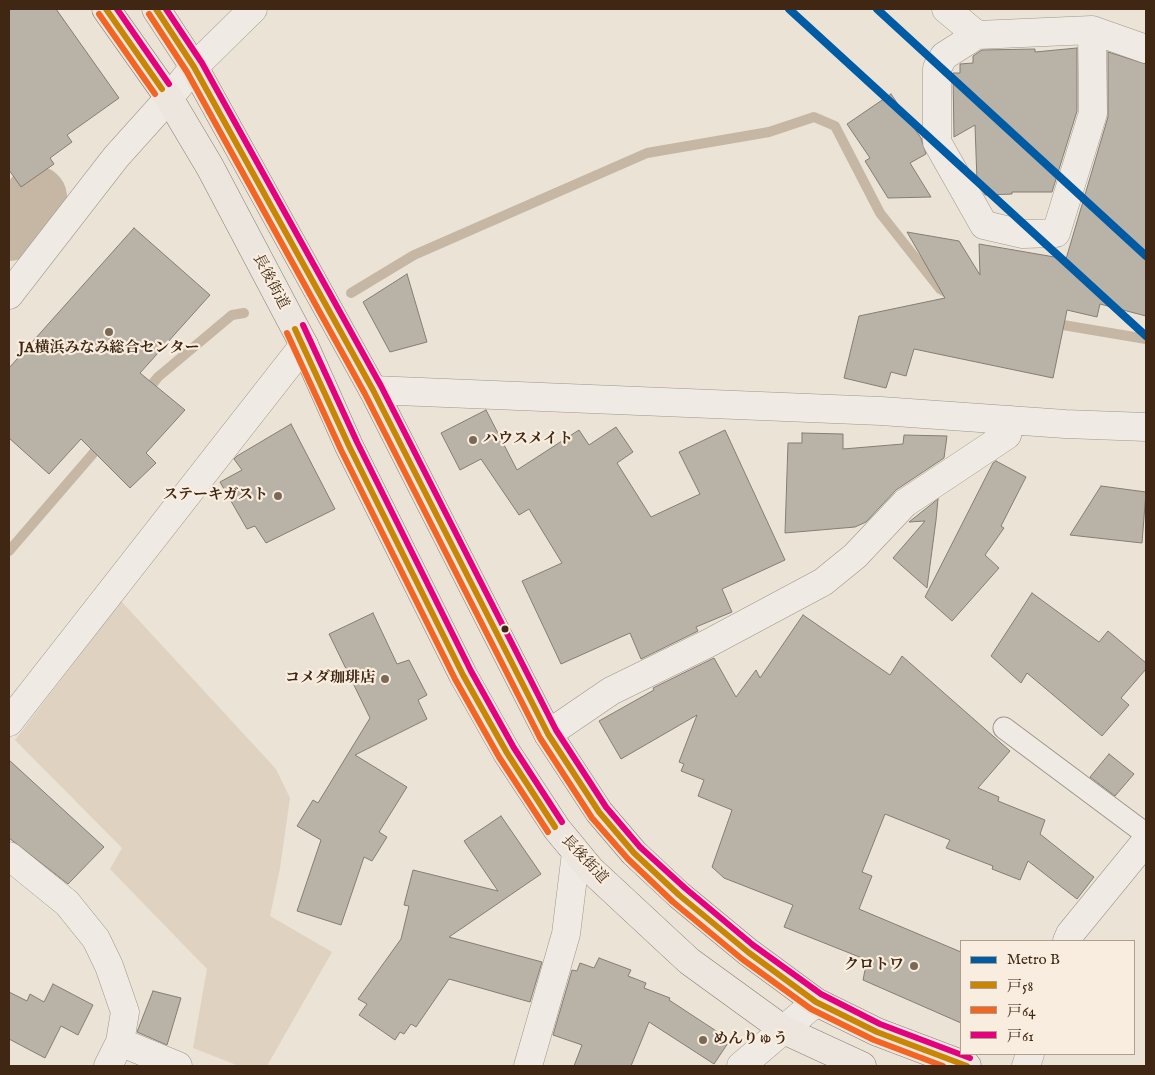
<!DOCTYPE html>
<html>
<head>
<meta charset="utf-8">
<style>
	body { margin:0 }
	#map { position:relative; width:1155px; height:1075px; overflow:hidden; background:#ebe3d6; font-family:"IM FELL English","Noto Serif JP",serif }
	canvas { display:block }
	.frame { position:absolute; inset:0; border:10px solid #3f2714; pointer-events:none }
	.legend { position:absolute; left:960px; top:940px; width:175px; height:115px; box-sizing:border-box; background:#f8edde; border:1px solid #ae9e8d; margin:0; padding:6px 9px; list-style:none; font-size:15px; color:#3f2714 }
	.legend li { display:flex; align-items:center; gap:10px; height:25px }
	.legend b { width:25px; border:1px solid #ae9e8d }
</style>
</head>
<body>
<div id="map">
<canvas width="1155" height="1075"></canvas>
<div class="frame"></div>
<ul class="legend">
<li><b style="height:6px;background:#005ba5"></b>Metro B</li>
<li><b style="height:6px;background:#c98605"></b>戸58</li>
<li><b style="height:6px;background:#f26522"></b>戸64</li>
<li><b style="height:6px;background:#e5007d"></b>戸61</li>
</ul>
</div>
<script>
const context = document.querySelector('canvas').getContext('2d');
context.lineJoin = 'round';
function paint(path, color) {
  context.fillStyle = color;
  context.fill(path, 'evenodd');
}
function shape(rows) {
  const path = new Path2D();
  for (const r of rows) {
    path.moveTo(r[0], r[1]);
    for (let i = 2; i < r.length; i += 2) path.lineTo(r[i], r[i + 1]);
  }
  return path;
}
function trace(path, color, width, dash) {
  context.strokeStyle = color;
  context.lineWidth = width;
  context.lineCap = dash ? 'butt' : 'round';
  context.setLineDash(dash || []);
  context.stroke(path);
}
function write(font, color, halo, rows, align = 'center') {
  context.font = font + ' "IM FELL English","Noto Serif JP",serif';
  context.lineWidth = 4.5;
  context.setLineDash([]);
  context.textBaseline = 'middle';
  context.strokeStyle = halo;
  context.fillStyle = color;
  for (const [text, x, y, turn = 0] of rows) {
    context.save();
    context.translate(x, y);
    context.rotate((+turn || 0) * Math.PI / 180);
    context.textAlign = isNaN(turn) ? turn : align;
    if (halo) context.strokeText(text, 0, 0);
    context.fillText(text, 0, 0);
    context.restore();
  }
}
paint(shape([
	[121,601,276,769,290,798,280,868,270,916,332,952,267,1066,239,1066,193,1048,207,969,110,869,122,848,15,740]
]), '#dfd2c0');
trace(shape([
	[351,293,414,255,647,153,769,132,814,117,835,126,880,213,940,289,952,296],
	[1051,323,1146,339],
	[145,393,158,377,232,315,244,313],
	[9,551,103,442]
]), '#c6b7a4', 10);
trace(shape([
	[9,230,36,197]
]), '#c6b7a4', 62);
const building = shape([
	[9,9,56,9,119,98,67,135,72,142,50,158,54,164,21,187,9,170,9,9],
	[1077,48,1077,111,1052,192,1012,192,1012,194,985,195,977,181,975,125,954,137,953,73,960,73,960,64,973,63,973,56,982,50,1035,49,1035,52,1077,48],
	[1108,52,1146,64,1146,316,1100,304,1097,317,1067,310,1053,378,914,349,906,376,891,372,886,388,844,378,859,316,945,298,907,232,959,241,980,275,979,244,1066,259,1108,117,1108,52],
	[891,94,921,138,926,154,910,163,931,197,888,198,865,161,870,158,847,124,891,94],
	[134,228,210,295,140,373,185,410,146,453,156,463,130,488,81,439,49,474,9,438,9,368,134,228],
	[407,274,427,342,390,352,363,302,407,274],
	[486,410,517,470,579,430,589,445,616,427,633,452,617,463,651,517,700,494,679,452,725,430,785,560,722,589,732,612,696,627,698,631,641,659,630,633,561,664,522,581,562,563,529,509,519,515,481,459,460,470,441,433,486,410],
	[291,424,335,509,266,543,255,526,247,529,220,482,242,470,234,459,237,456,291,424],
	[802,433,843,434,843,449,903,444,904,435,947,436,944,458,896,490,866,522,855,527,785,533,788,443,802,443,802,433],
	[996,461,1026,477,1001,526,1004,528,985,555,999,568,952,621,925,597,993,463,996,461],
	[1101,486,1146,492,1142,543,1070,535,1101,486],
	[938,499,936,520,927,588,893,558,925,521,909,522,938,499],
	[1032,593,1099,642,1108,631,1146,663,1146,669,1121,698,1129,705,1102,736,1027,673,1021,683,991,656,1032,593],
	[373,613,397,664,409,660,427,695,418,700,427,719,355,755,407,787,379,832,387,837,372,861,364,857,341,925,297,911,321,840,297,826,313,800,318,803,370,718,329,634,373,613],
	[803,615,890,675,902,656,1010,751,978,788,999,797,998,801,1045,820,1040,834,1094,877,1077,899,1028,861,1020,880,992,869,993,866,946,848,950,840,885,814,862,872,872,876,859,909,961,952,961,1023,863,980,867,960,784,927,793,905,724,878,712,867,732,810,698,796,704,780,681,771,684,764,679,762,697,715,621,759,599,721,654,690,653,688,714,658,736,697,756,670,760,678,803,615],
	[1109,754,1134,774,1115,796,1090,777,1109,754],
	[9,760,104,847,68,884,9,838,9,760],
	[501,816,541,874,449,937,542,962,530,1002,449,979,416,1027,411,1024,404,1034,400,1032,395,1040,359,1015,367,1004,358,999,401,939,409,906,404,905,413,870,498,891,464,841,501,816],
	[599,958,631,970,628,976,646,983,644,988,670,998,669,1000,730,1040,714,1064,649,1022,631,1066,574,1066,582,1045,553,1035,572,970,577,971,580,963,594,968,599,958],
	[53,984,93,1005,78,1035,61,1026,45,1058,9,1039,9,992,27,1001,30,994,44,1002,53,984],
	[153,991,181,998,167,1045,137,1032,153,991]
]);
paint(building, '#b9b2a7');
trace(building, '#857d73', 1);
const service = shape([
	[1004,728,1146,834]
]);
const minor = shape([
	[946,9,977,35,1092,30,1146,49],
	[977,35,944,56,937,68,937,142,984,225,1023,234,1056,233,1093,113,1092,30],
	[169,98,194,67,253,9],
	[373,390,881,411,1065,424,1146,427],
	[9,722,304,345],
	[548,734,611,691,707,644,823,582,855,556,905,503,1007,435,1011,420],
	[9,856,67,903,96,939,109,966,125,1012,120,1042,108,1066],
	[1067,941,1070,934,1146,841],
	[120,1042,178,1066],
	[528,1066,566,934,576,853],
	[741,1066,816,1002],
	[1026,1066,1030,1054]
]);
const tertiary = shape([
	[9,295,116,157,169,98]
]);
const primary = shape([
	[106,9,169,98,210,167,304,345,349,446,463,675,507,753,557,829,590,869,689,961,784,1030,862,1066],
	[156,9,194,67,373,390,548,734,599,812,634,853,679,895,748,952,816,1002,877,1032,967,1066]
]);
trace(service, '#9d968c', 23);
trace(minor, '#9d968c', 29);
trace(tertiary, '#9d968c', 29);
trace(primary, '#857d73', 29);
trace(service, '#efebe4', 21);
trace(minor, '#efebe4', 28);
trace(tertiary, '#efebe4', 28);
trace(primary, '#ece6df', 28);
trace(shape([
	[106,9,162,89],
	[156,9,194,67,373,390,548,734,599,812,634,853,679,895,748,952,816,1002,877,1032,967,1066],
	[295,329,349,446,463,675,507,753,555,827]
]), '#c98605', 6);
trace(shape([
	[99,14,155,94],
	[149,14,187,72,365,394,540,738,592,818,628,859,673,902,742,959,811,1009,874,1040,943,1066],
	[287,333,341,450,455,679,499,757,548,832]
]), '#f26522', 6);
trace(shape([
	[117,9,169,84],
	[166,9,202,63,381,386,556,730,606,807,640,847,685,888,753,945,821,994,880,1024,970,1058],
	[303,325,357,442,471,671,514,748,562,822]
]), '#e5007d', 6);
trace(shape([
	[789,9,1146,336],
	[877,9,1146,256]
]), '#005ba5', 8);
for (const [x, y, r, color] of [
	[109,332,5,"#7b6958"],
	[473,440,5,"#7b6958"],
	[278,496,5,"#7b6958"],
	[505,629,4.5,"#3f2714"],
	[385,679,5,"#7b6958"],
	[914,966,5,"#7b6958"],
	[703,1040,5,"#7b6958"]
]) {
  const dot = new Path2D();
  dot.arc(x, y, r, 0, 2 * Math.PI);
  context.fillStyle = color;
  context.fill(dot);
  trace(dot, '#f8edde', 2);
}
write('15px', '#3f2714', '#f8edde', [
	["長後街道",270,282,62],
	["長後街道",584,860,47]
]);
write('bold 15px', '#3f2714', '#f8edde', [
	["JA横浜みなみ総合センター",109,349,"center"],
	["ハウスメイト",483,440,"left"],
	["ステーキガスト",268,496],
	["コメダ珈琲店",375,679],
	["クロトワ",904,966],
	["めんりゅう",713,1040,"left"]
], 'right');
</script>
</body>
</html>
